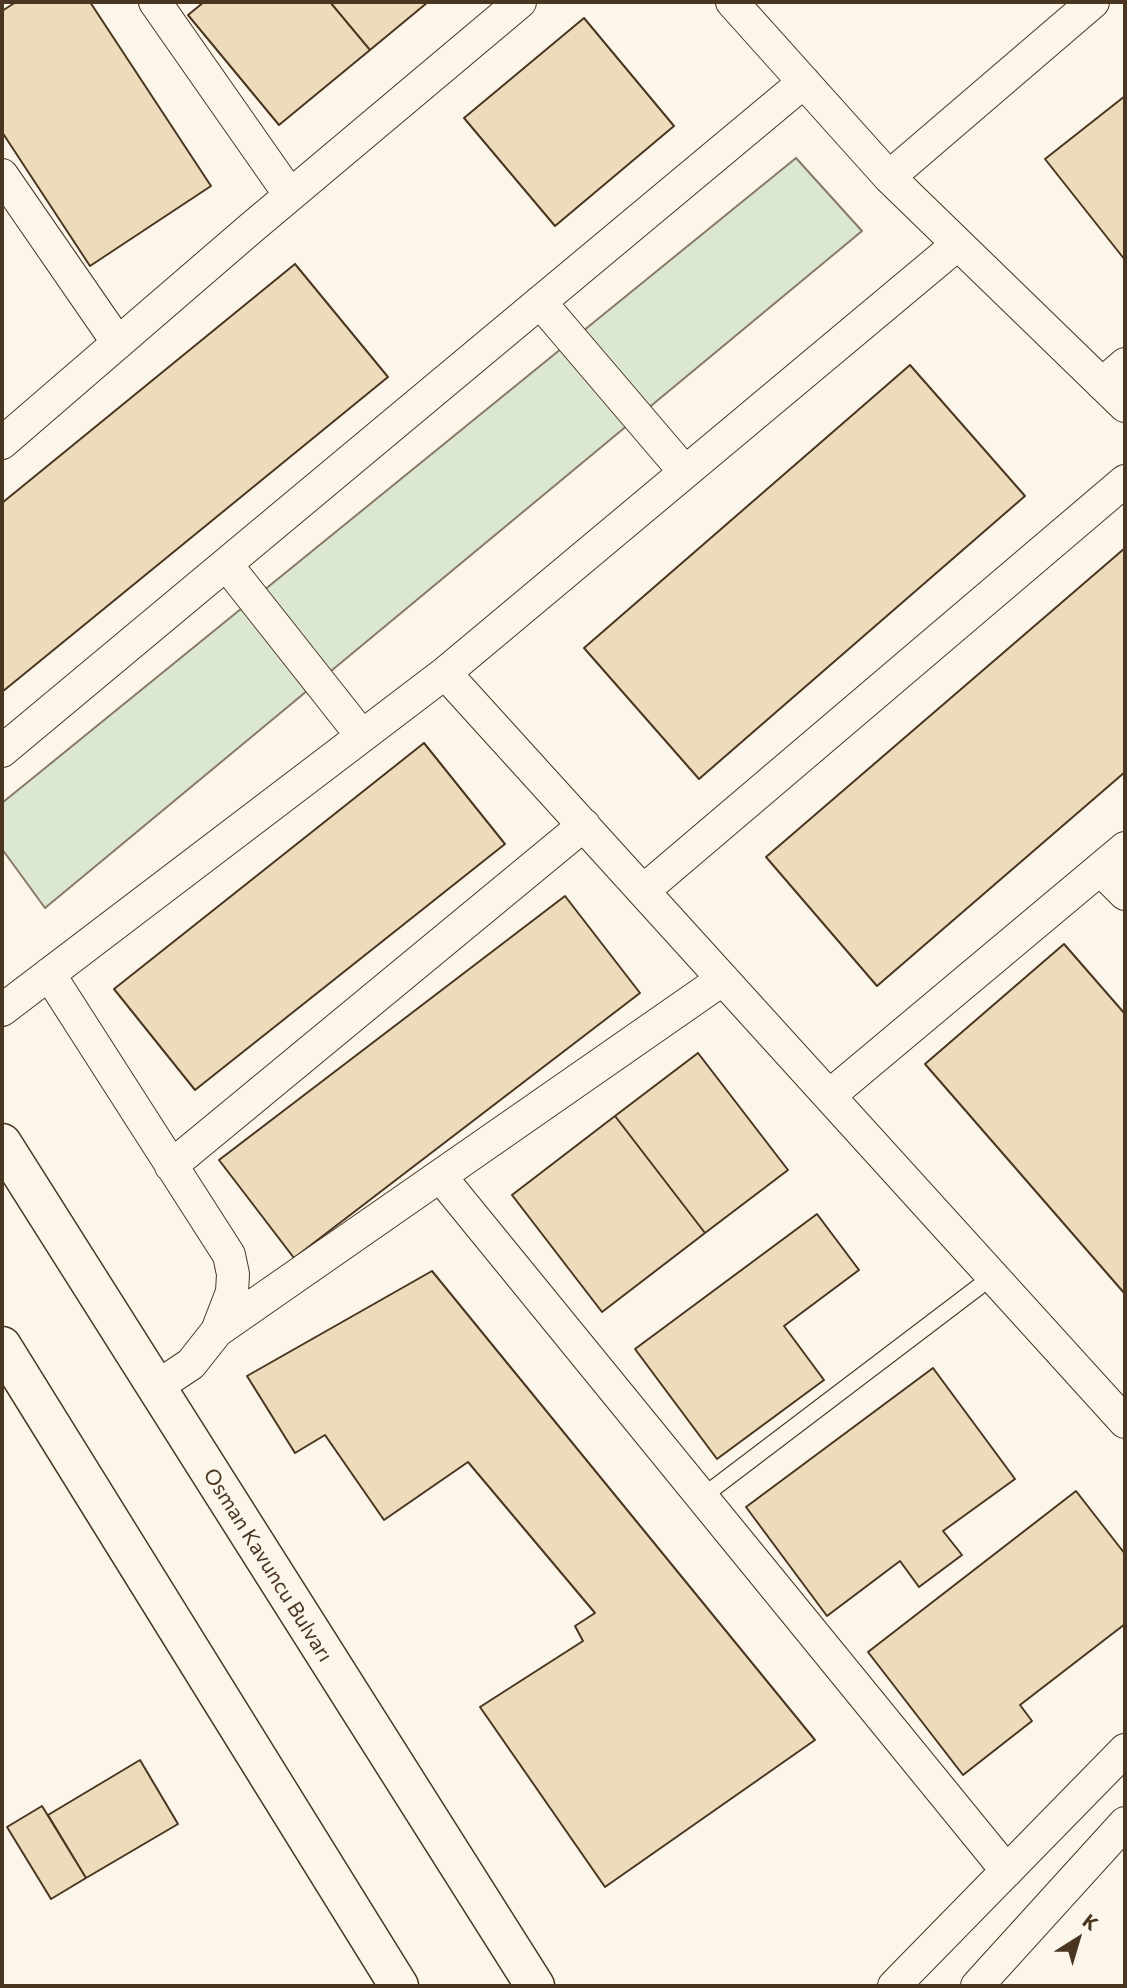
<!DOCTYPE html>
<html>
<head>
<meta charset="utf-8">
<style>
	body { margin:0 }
	#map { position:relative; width:1127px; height:1988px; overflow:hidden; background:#fbf6e9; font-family:Commissioner,sans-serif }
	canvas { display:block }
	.frame { position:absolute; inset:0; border:4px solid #4a3520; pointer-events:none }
	.north { position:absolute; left:1043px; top:1904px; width:70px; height:70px; -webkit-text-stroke:5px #fbf6e9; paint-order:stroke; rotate:37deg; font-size:19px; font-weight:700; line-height:28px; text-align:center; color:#4a3520 }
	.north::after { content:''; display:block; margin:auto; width:24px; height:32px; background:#4a3520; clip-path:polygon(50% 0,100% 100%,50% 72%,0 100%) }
</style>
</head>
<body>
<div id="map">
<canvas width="1127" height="1988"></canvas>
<div class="frame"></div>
<div class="north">K</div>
</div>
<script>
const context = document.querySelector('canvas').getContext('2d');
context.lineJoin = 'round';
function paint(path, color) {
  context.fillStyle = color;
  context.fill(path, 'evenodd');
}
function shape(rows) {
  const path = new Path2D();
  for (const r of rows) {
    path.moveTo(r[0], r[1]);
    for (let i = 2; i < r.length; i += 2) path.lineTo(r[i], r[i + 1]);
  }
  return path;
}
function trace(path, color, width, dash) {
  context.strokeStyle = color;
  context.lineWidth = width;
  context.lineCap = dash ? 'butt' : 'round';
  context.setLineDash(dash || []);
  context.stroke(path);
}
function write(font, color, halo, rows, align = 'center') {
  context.font = font + ' Commissioner,sans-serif';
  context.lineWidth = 5;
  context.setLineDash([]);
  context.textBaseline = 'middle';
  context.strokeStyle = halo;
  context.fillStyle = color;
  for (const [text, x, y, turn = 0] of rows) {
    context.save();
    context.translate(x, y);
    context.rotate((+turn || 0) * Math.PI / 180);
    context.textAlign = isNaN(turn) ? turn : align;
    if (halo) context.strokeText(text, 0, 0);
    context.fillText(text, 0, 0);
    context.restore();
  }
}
const green = shape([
	[796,158,862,231,45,908,2,849,2,803,796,158]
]);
paint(green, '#dce7d0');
trace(green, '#887966', 2);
const building = shape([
	[16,2,90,2,211,186,90,266,2,132,2,11,16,2],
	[204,2,330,2,370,50,279,125,188,15,204,2],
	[330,2,428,2,370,50,330,2],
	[584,18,674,126,555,226,464,118,584,18],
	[1125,96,1125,260,1045,159,1125,96],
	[295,264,388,377,2,692,2,503,295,264],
	[910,365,1025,496,699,779,584,648,910,365],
	[1125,548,1125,772,877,986,766,857,1125,548],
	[424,743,505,844,195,1090,114,989,424,743],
	[565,896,640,993,294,1258,219,1160,565,896],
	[1064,944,1125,1014,1125,1294,925,1064,1064,944],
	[698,1053,788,1170,705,1233,615,1116,698,1053],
	[615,1116,705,1233,602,1312,512,1195,615,1116],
	[817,1214,859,1270,784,1326,824,1380,717,1459,635,1349,817,1214],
	[432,1271,815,1740,605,1887,480,1707,583,1641,575,1626,595,1613,468,1462,384,1520,325,1435,295,1453,247,1376,432,1271],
	[933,1368,1015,1479,943,1531,962,1555,919,1587,900,1561,827,1616,746,1507,933,1368],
	[1076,1491,1125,1554,1125,1624,1020,1705,1032,1721,963,1775,868,1652,1076,1491],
	[140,1760,178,1824,86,1878,48,1815,140,1760],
	[42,1806,86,1878,51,1899,7,1827,42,1806]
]);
paint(building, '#ecdcbc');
trace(building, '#4a3520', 2);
const lane = shape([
	[702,1497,993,1276]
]);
const street = shape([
	[155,2,290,195],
	[732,2,889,177,1125,406],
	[2,175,118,343],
	[889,177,1093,2],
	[540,302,685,472],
	[1102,384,1125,364],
	[2,443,250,229,520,2],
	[226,564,362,736],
	[445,673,1125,1422],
	[2,751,804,82],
	[1100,869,1125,894],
	[643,891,1125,481],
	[49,974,229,1255,233,1274,232,1292,217,1331,191,1364,155,1388],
	[2,1010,445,673,958,244],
	[829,1096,1125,848],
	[171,1166,584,825],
	[440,1176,1007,1871],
	[217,1331,723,979],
	[894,1986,1125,1750],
	[977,1986,1125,1823]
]);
const highway = shape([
	[2,1143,535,1986],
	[2,1346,399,1986]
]);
trace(lane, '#4a3520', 18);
trace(street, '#4a3520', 34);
trace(highway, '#4a3520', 41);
trace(lane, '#fbf6e9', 16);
trace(street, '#fbf6e9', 32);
trace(highway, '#fbf6e9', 38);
write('21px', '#4a3520', '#fbf6e9', [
	["Osman Kavuncu Bulvarı",268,1565,58]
]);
</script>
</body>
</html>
